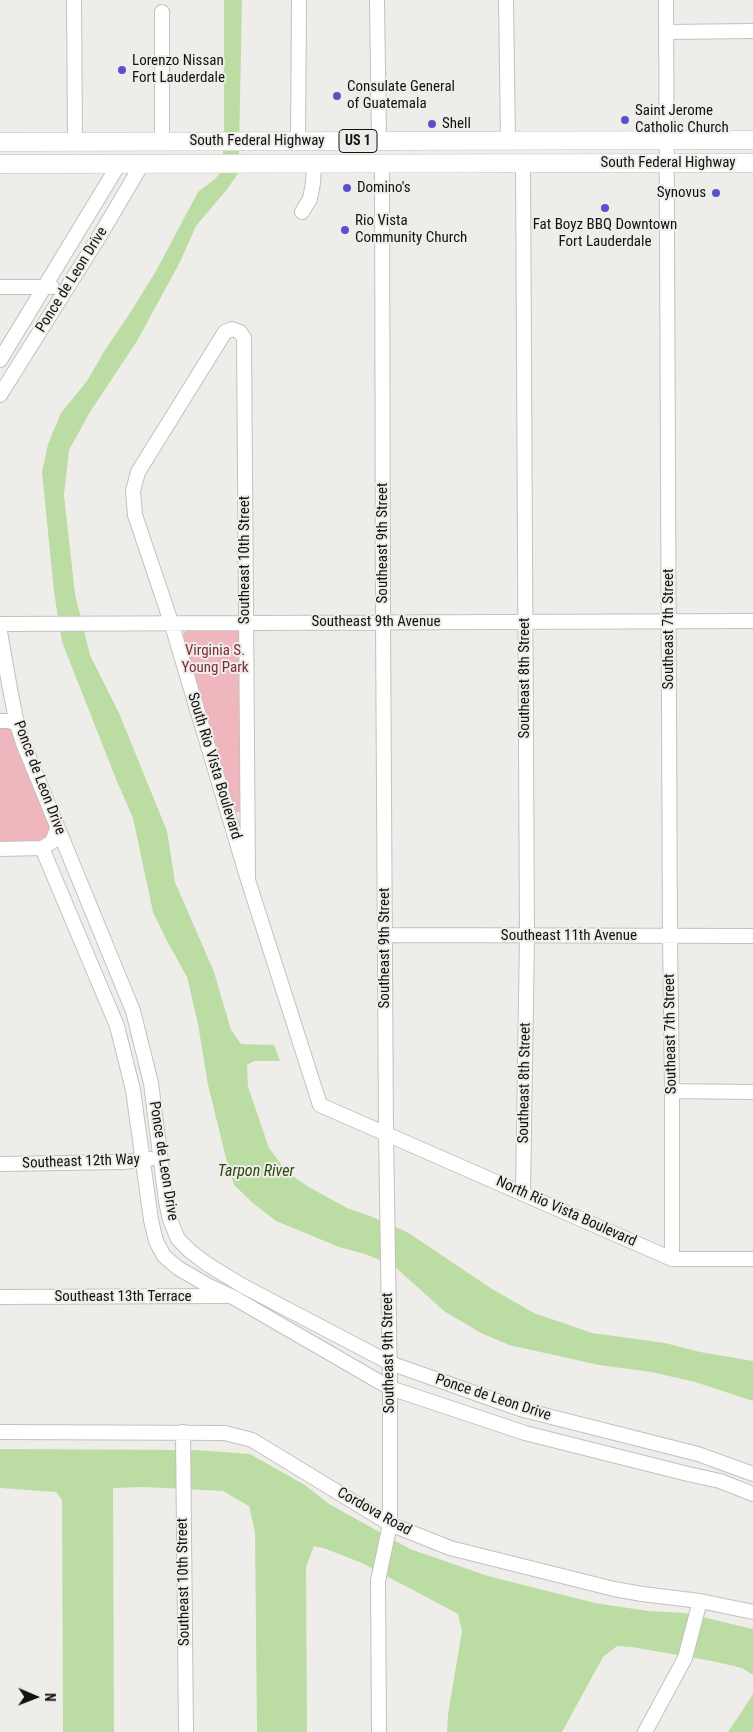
<!DOCTYPE html>
<html>
<head>
<meta charset="utf-8">
<style>
	body { margin:0 }
	#map { position:relative; width:753px; height:1732px; overflow:hidden; background:#efedea; font-family:"Roboto Condensed",sans-serif }
	canvas { display:block }
	.north { position:absolute; left:10px; top:1672px; width:50px; height:50px; -webkit-text-stroke:4px #efedea; paint-order:stroke; rotate:91deg; font-size:14px; font-weight:700; line-height:20px; text-align:center; color:#131211 }
	.north::after { content:''; display:block; margin:auto; width:18px; height:22px; background:#131211; clip-path:polygon(50% 0,100% 100%,50% 72%,0 100%) }
</style>
</head>
<body>
<div id="map">
<canvas width="753" height="1732"></canvas>
<div class="north">N</div>
</div>
<script>
const context = document.querySelector('canvas').getContext('2d');
context.lineJoin = 'round';
function paint(path, color) {
  context.fillStyle = color;
  context.fill(path, 'evenodd');
}
function shape(rows) {
  const path = new Path2D();
  for (const r of rows) {
    path.moveTo(r[0], r[1]);
    for (let i = 2; i < r.length; i += 2) path.lineTo(r[i], r[i + 1]);
  }
  return path;
}
function trace(path, color, width, dash) {
  context.strokeStyle = color;
  context.lineWidth = width;
  context.lineCap = dash ? 'butt' : 'round';
  context.setLineDash(dash || []);
  context.stroke(path);
}
function write(font, color, halo, rows, align = 'center') {
  context.font = font + ' "Roboto Condensed",sans-serif';
  context.lineWidth = 4;
  context.setLineDash([]);
  context.textBaseline = 'middle';
  context.strokeStyle = halo;
  context.fillStyle = color;
  for (const [text, x, y, turn = 0] of rows) {
    context.save();
    context.translate(x, y);
    context.rotate((+turn || 0) * Math.PI / 180);
    context.textAlign = isNaN(turn) ? turn : align;
    if (halo) context.strokeText(text, 0, 0);
    context.fillText(text, 0, 0);
    context.restore();
  }
}
paint(shape([
	[236,628,241,634,241,811,238,812,235,812,181,636,188,629],
	[0,725,11,729,53,828,46,842,0,843]
]), '#efb7bd');
paint(shape([
	[224,0,242,0,239,152,237,175,228,188,196,226,180,262,137,341,90,412,69,450,64,495,75,594,90,655,119,713,167,831,175,882,214,972,231,1030,241,1044,274,1045,280,1061,254,1061,247,1065,248,1087,269,1148,287,1172,307,1186,347,1208,370,1216,407,1232,492,1289,534,1313,592,1333,665,1343,700,1352,753,1361,753,1401,695,1382,651,1372,599,1365,509,1345,481,1333,444,1311,394,1266,365,1254,339,1247,276,1221,254,1204,234,1185,226,1158,208,1085,198,1024,187,977,167,941,153,912,133,818,116,779,62,642,54,592,42,472,48,444,61,413,87,381,105,350,130,313,156,271,198,192,216,178,222,170,224,130],
	[0,1449,195,1450,250,1454,305,1485,329,1504,410,1549,488,1576,595,1603,648,1611,685,1613,753,1629,753,1675,742,1668,712,1661,632,1647,617,1646,603,1657,562,1732,447,1732,448,1714,462,1631,458,1614,362,1563,326,1549,314,1546,306,1567,307,1732,257,1732,255,1532,249,1506,223,1491,144,1487,113,1488,114,1732,63,1732,62,1500,56,1492,0,1488],
	[753,1694,753,1732,728,1732,750,1699]
]), '#bbdda3');
const minor = shape([
	[74,0,75,141],
	[377,0,379,141],
	[506,0,508,141],
	[666,0,670,937,672,1091,672,1259],
	[666,32,753,31],
	[162,141,162,12],
	[298,141,299,0],
	[523,164,527,936,523,1193],
	[302,212,310,199,313,183,314,164],
	[0,287,52,287],
	[0,360,119,164],
	[0,395,102,232,142,164],
	[0,624,753,621],
	[0,632,10,689,17,724,23,743,133,1011,151,1083,166,1201,170,1220,178,1239,190,1251,207,1264,243,1286,390,1363,520,1409,698,1454,753,1474],
	[0,721,9,721,17,724],
	[42,848,117,1026,133,1090,151,1220,156,1241,164,1256,178,1268,207,1285,231,1296,390,1388,525,1433,688,1474,720,1481,753,1494],
	[0,849,42,848,52,842,57,829],
	[248,880,244,338,240,332,232,329,225,332,138,472,133,491,135,515,171,622,248,880,320,1105,672,1259,753,1259],
	[385,935,753,936],
	[672,1091,753,1092],
	[0,1164,123,1162,150,1159],
	[0,1297,227,1296],
	[0,1432,225,1433,252,1440,390,1524,450,1548,614,1589,642,1594,700,1601,753,1612],
	[183,1432,186,1732],
	[379,1732,378,1581,390,1524,390,1388,386,1133,383,622,382,163],
	[645,1732,685,1658,700,1601]
]);
const major = shape([
	[0,142,753,140],
	[0,164,753,163]
]);
trace(minor, '#c3c1be', 16);
trace(major, '#c3c1be', 19);
trace(minor, '#fff', 14);
trace(major, '#fff', 18);
for (const [x, y, r, color] of [
	[122,70,5,"#5852ca"],
	[337,96,5,"#5852ca"],
	[625,120,5,"#5852ca"],
	[432,124,5,"#5852ca"],
	[347,188,5,"#5852ca"],
	[716,193,5,"#5852ca"],
	[605,208,5,"#5852ca"],
	[345,230,5,"#5852ca"]
]) {
  const dot = new Path2D();
  dot.arc(x, y, r, 0, 2 * Math.PI);
  context.fillStyle = color;
  context.fill(dot);
  trace(dot, '#efedea', 2);
}
for (const [x, y, w] of [
	[358,141,38]
]) {
  const box = new Path2D();
  box.roundRect(x - w / 2, y - 11.5, w, 23, 4);
  context.fillStyle = '#efedea';
  context.fill(box);
  trace(box, '#131211', 1);
}
write('bold 14px', '#131211', null, [
	["US 1",358,141]
]);
write('15px', '#131211', '#efedea', [
	["Lorenzo Nissan",132,61],
	["Fort Lauderdale",132,78],
	["Consulate General",347,87],
	["of Guatemala",347,104],
	["Saint Jerome",635,111],
	["Catholic Church",635,128],
	["Shell",442,124],
	["Domino's",357,188],
	["Synovus",706,193,"right"],
	["Rio Vista",355,221],
	["Community Church",355,238],
	["Fat Boyz BBQ Downtown",605,225,"center"],
	["Fort Lauderdale",605,242,"center"]
], 'left');
write('15px', '#131211', '#efedea', [
	["South Federal Highway",257,141],
	["South Federal Highway",668,163],
	["Ponce de Leon Drive",72,280,-58],
	["Southeast 9th Street",383,543,-90],
	["Southeast 10th Street",245,560,-90],
	["Southeast 9th Avenue",376,622],
	["Southeast 7th Street",669,629,-90],
	["Southeast 8th Street",525,678,-90],
	["South Rio Vista Boulevard",214,766,73],
	["Ponce de Leon Drive",39,778,69],
	["Southeast 11th Avenue",569,936],
	["Southeast 9th Street",385,948,-90],
	["Southeast 7th Street",671,1034,-91],
	["Southeast 8th Street",525,1083,-89],
	["Ponce de Leon Drive",163,1161,81],
	["Southeast 12th Way",81,1162,-2],
	["North Rio Vista Boulevard",566,1212,24],
	["Southeast 13th Terrace",123,1297],
	["Southeast 9th Street",389,1353,-91],
	["Ponce de Leon Drive",493,1398,18],
	["Cordova Road",374,1512,29],
	["Southeast 10th Street",184,1582,-91]
]);
write('15px', '#7d2a3b', '#efedea', [
	["Virginia S.",215,651],
	["Young Park",215,668]
]);
write('italic 16px', '#2a480b', '#efedea', [
	["Tarpon River",256,1172]
]);
</script>
</body>
</html>
